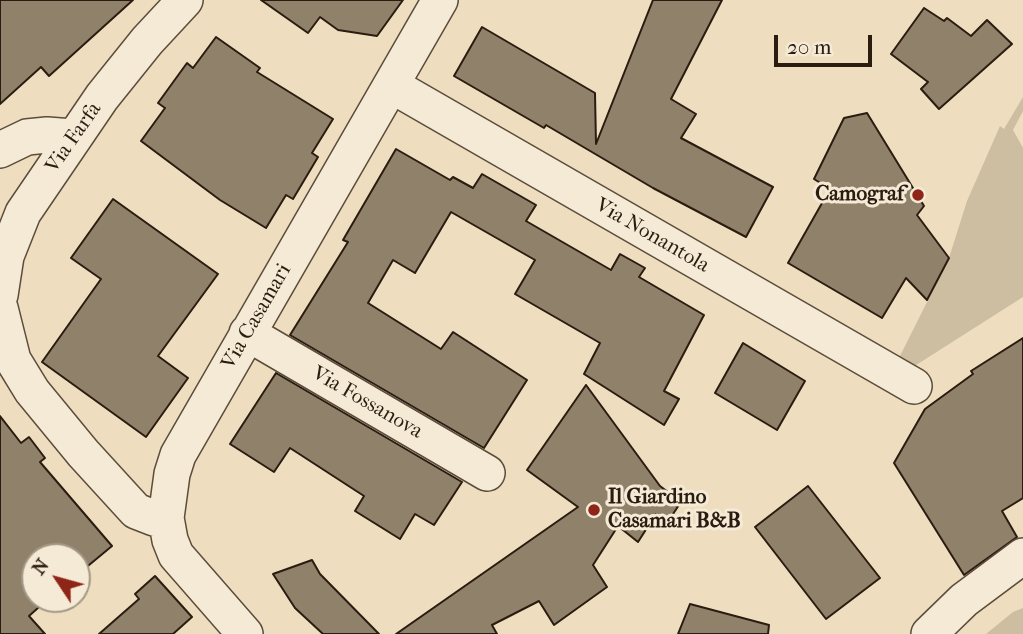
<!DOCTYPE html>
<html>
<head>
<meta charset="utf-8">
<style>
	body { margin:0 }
	#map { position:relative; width:1023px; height:634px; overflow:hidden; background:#eedebf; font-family:"IM FELL French Canon",serif }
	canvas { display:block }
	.north { position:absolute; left:21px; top:543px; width:70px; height:70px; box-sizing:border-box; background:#f4ead5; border:2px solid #a39886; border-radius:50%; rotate:306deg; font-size:19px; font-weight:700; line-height:28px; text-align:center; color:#2a1c10 }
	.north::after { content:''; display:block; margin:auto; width:24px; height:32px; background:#8f2418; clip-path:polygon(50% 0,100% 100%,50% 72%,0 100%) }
	.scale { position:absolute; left:774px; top:35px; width:98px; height:32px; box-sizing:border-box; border:4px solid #2a1c10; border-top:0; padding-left:9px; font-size:21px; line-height:24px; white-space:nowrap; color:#2a1c10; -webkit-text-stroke:5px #f4ead5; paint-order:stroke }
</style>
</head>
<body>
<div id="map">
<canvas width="1023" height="634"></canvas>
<div class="north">N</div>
<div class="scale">20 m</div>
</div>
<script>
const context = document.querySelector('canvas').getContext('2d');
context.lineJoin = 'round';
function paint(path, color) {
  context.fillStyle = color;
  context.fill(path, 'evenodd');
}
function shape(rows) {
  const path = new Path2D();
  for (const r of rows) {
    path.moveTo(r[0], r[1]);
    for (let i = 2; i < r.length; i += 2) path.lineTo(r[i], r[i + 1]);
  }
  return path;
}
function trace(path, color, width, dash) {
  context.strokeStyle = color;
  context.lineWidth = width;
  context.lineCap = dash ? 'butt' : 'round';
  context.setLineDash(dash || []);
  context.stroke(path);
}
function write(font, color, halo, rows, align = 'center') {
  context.font = font + ' "IM FELL French Canon",serif';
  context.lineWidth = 6;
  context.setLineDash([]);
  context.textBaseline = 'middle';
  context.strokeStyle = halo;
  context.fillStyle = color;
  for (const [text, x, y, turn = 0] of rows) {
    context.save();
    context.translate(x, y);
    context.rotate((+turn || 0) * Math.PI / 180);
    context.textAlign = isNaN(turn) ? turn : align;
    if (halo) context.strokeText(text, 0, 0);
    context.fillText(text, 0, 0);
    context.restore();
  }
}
paint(shape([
	[1023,97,1023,111,1013,130,1023,148,1023,297,913,367,898,360,949,258,967,201,1000,126,1004,129],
	[1023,608,1023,634,986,634,1013,612]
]), '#cdbda1');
const building = shape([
	[0,0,133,0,49,76,41,67,0,104,0,0],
	[261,0,403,0,377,36,338,30,320,17,308,33,261,0],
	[653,0,722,0,671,99,696,114,681,138,773,187,746,237,653,188,546,125,544,128,454,76,482,27,595,93,596,144,653,0],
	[924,8,944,21,947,18,971,36,987,20,1012,44,939,109,921,89,928,82,891,54,924,8],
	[216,37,260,68,257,72,333,119,312,153,318,157,293,199,286,195,266,228,220,200,141,141,165,108,158,103,187,63,193,68,216,37],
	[867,113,924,206,917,215,949,258,927,300,906,278,882,318,788,263,830,189,814,179,844,118,867,113],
	[396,149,450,180,453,177,473,188,482,174,536,205,526,221,611,270,620,254,645,268,639,277,704,315,664,391,679,399,664,425,584,374,600,343,515,294,535,260,451,212,415,273,393,260,368,303,441,349,453,332,527,380,484,448,290,335,348,242,343,240,396,149],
	[113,199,218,274,158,356,188,378,146,437,42,362,101,279,71,258,113,199],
	[1023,338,1023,498,1002,511,1017,537,964,575,894,463,925,409,973,374,971,371,1023,338],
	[743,343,805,381,777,430,715,393,743,343],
	[276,373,462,482,434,525,415,514,400,539,355,511,364,496,290,448,274,472,230,444,276,373],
	[586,385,660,486,681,502,667,523,656,514,638,542,618,526,593,565,607,587,554,625,539,601,492,625,497,634,396,634,578,507,527,470,586,385],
	[0,416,21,443,29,437,45,458,40,462,112,546,77,575,77,557,35,557,35,599,48,599,29,616,45,634,0,634,0,416],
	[808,486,880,578,826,619,755,527,808,486],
	[312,560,320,574,379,634,323,634,295,608,273,574,312,560],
	[155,576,192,617,173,634,99,634,139,599,135,594,155,576],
	[690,604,769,625,768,634,678,634,690,604]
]);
paint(building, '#90816b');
trace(building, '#2a1c10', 2);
const street = shape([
	[391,85,914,386],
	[0,150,27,137,47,135,73,137],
	[0,295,6,256,23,213,102,97,147,41,185,0],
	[0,308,13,360,32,391,83,453,136,511,154,518,166,518],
	[247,333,487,473],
	[245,634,176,555,170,540,166,518,172,474,178,455,440,0],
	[929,634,964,600,1023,556]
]);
trace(street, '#5b4c3c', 38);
trace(street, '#f4ead5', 35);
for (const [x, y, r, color] of [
	[918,195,7,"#8f2418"],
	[594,510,7,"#8f2418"]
]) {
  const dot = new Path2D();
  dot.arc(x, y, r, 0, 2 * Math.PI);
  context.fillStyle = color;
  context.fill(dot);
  trace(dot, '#f4ead5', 2.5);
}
write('21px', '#2a1c10', '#f4ead5', [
	["Via Farfa",74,138,-55],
	["Via Nonantola",652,236,30],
	["Via Casamari",257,317,-60],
	["Via Fossanova",367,403,30]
]);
write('bold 21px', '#2a1c10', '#f4ead5', [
	["Camograf",904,195],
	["Il Giardino",608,498,"left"],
	["Casamari B&B",608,522,"left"]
], 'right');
</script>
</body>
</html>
